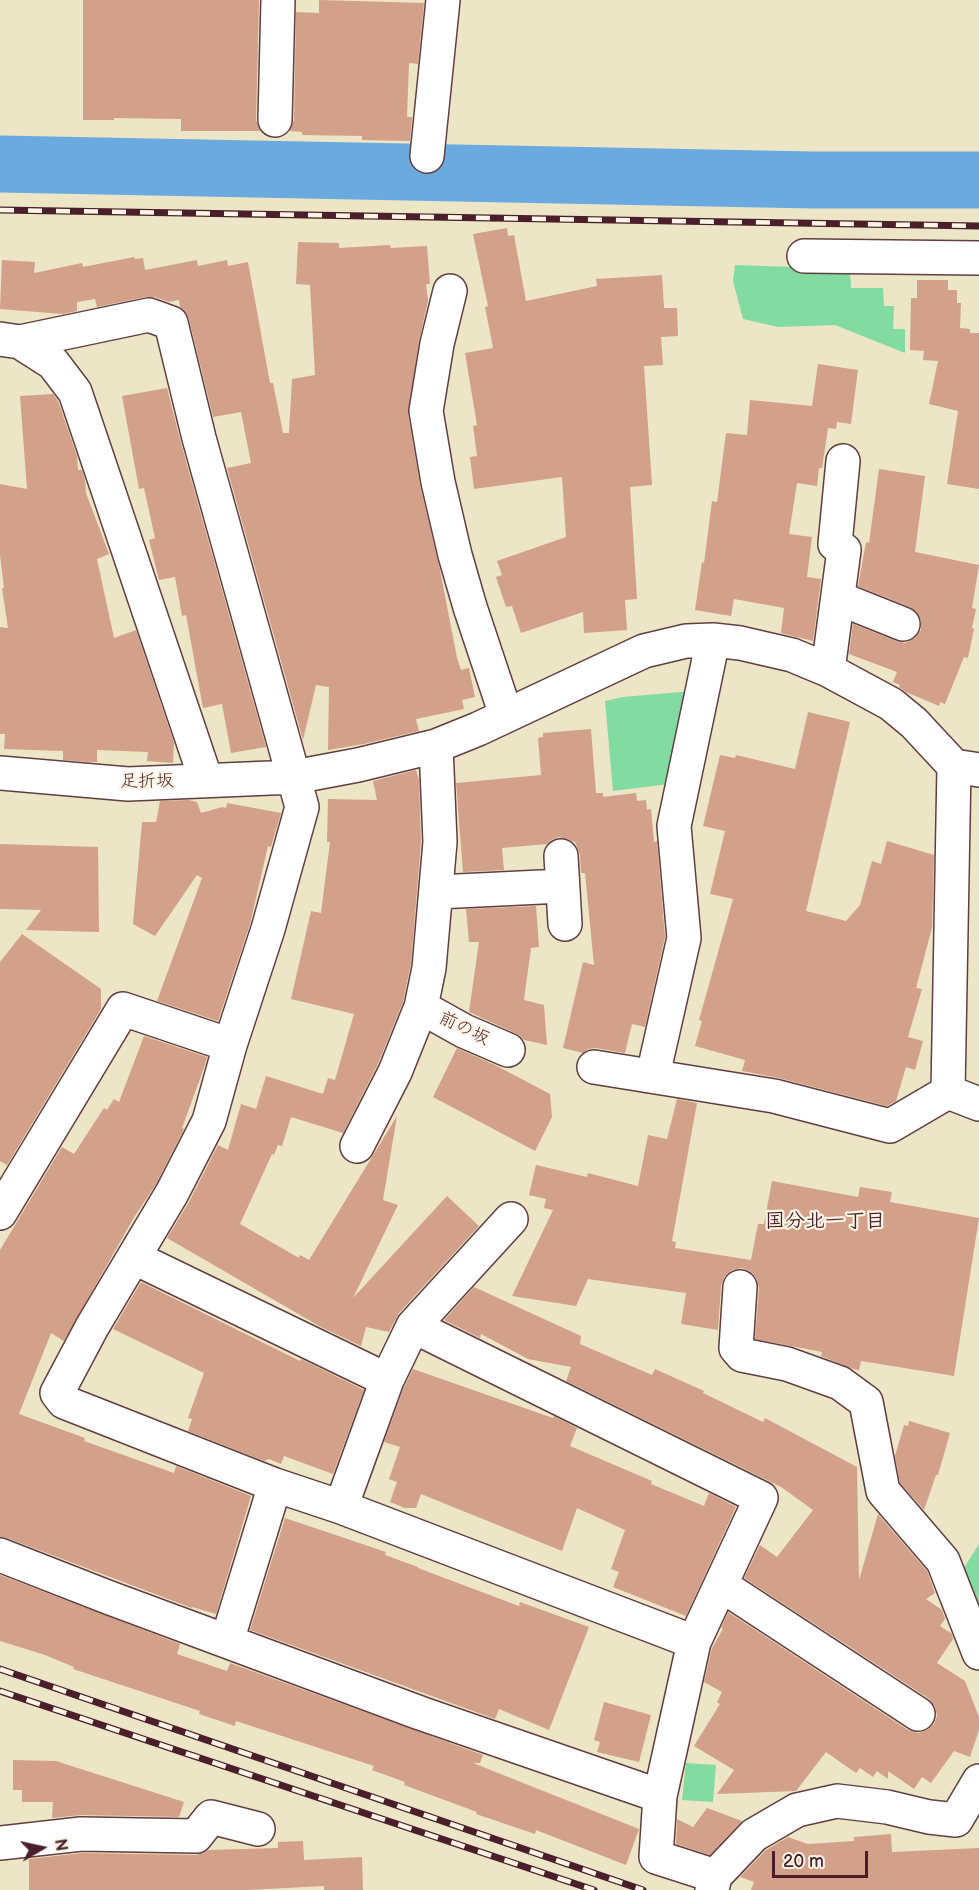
<!DOCTYPE html>
<html>
<head>
<meta charset="utf-8">
<style>
	body { margin:0 }
	#map { position:relative; width:979px; height:1890px; overflow:hidden; background:#ece5c6; font-family:"Balsamiq Sans",sans-serif }
	canvas { display:block }
	.north { position:absolute; left:12px; top:1818px; width:60px; height:60px; -webkit-text-stroke:4px #fcf5e5; paint-order:stroke; rotate:81deg; font-size:16px; font-weight:700; line-height:24px; text-align:center; color:#4a1f2b }
	.north::after { content:''; display:block; margin:auto; width:21px; height:27px; background:#4a1f2b; clip-path:polygon(50% 0,100% 100%,50% 72%,0 100%) }
	.scale { position:absolute; left:772px; top:1851px; width:96px; height:27px; box-sizing:border-box; border:3px solid #4a1f2b; border-top:0; padding-left:8px; font-size:18px; line-height:21px; white-space:nowrap; color:#4a1f2b; -webkit-text-stroke:4px #fcf5e5; paint-order:stroke }
</style>
</head>
<body>
<div id="map">
<canvas width="979" height="1890"></canvas>
<div class="north">N</div>
<div class="scale">20 m</div>
</div>
<script>
const context = document.querySelector('canvas').getContext('2d');
context.lineJoin = 'round';
function paint(path, color) {
  context.fillStyle = color;
  context.fill(path, 'evenodd');
}
function shape(rows) {
  const path = new Path2D();
  for (const r of rows) {
    path.moveTo(r[0], r[1]);
    for (let i = 2; i < r.length; i += 2) path.lineTo(r[i], r[i + 1]);
  }
  return path;
}
function trace(path, color, width, dash) {
  context.strokeStyle = color;
  context.lineWidth = width;
  context.lineCap = dash ? 'butt' : 'round';
  context.setLineDash(dash || []);
  context.stroke(path);
}
function write(font, color, halo, rows, align = 'center') {
  context.font = font + ' "Balsamiq Sans","Klee One",sans-serif';
  context.lineWidth = 4.5;
  context.setLineDash([]);
  context.textBaseline = 'middle';
  context.strokeStyle = halo;
  context.fillStyle = color;
  for (const [text, x, y, turn = 0] of rows) {
    context.save();
    context.translate(x, y);
    context.rotate((+turn || 0) * Math.PI / 180);
    context.textAlign = isNaN(turn) ? turn : align;
    if (halo) context.strokeText(text, 0, 0);
    context.fillText(text, 0, 0);
    context.restore();
  }
}
paint(shape([
	[735,265,850,269,851,288,883,288,884,306,894,306,893,329,905,329,905,353,835,325,778,327,743,319,733,281],
	[693,691,669,784,613,791,605,701,623,697],
	[979,1544,979,1618,962,1571],
	[686,1763,716,1765,713,1802,682,1800]
]), '#82dba0');
trace(shape([
	[0,164,812,180,979,180]
]), '#6baade', 57);
paint(shape([
	[83,0,259,0,256,120,260,131,181,131,181,119,114,118,114,120,83,120],
	[319,0,424,3,418,64,409,63,407,117,412,117,410,141,362,140,362,136,302,135,302,132,289,131,294,120,296,12,319,13],
	[507,228,508,236,514,235,526,301,597,286,596,279,662,275,664,308,677,308,678,336,661,337,663,365,644,366,652,485,630,487,637,599,625,600,627,630,584,633,583,612,521,633,512,606,506,607,496,577,502,575,497,561,566,537,562,477,474,489,470,457,477,456,473,426,477,425,465,353,493,348,485,307,488,306,473,234],
	[298,242,339,243,339,248,390,245,391,248,427,246,430,284,426,284,428,301,419,341,408,414,420,485,440,570,457,658,461,670,469,668,475,697,462,700,464,709,416,719,419,731,364,744,328,750,329,687,316,685,303,740,227,468,251,463,241,412,213,417,189,319,185,311,180,307,179,300,169,302,155,297,145,297,97,307,95,299,77,302,77,311,63,314,0,309,2,260,35,262,34,273,82,263,83,267,134,257,135,259,143,258,145,270,197,260,198,266,227,260,228,266,248,262,270,383,273,383,283,433,289,433,292,379,315,375,310,285,296,284],
	[917,280,948,280,948,290,957,290,957,303,961,303,960,328,970,329,970,333,979,333,979,489,947,484,958,411,929,404,938,361,923,360,924,351,910,350,911,298,917,298],
	[818,364,858,370,851,424,837,422,836,429,828,428,822,468,819,468,817,486,797,483,789,534,812,537,807,577,821,579,813,641,781,633,784,608,734,599,731,616,695,610,702,562,704,563,712,501,717,502,726,433,747,435,750,400,812,406],
	[167,388,181,443,266,747,231,753,222,704,203,708,186,615,182,616,175,577,159,580,149,540,155,538,144,488,139,489,122,396],
	[53,394,58,401,77,456,78,470,82,470,85,480,86,493,109,554,97,559,114,638,136,630,174,743,173,763,147,761,148,752,97,750,97,762,89,762,63,760,63,751,4,749,5,734,0,734,0,627,8,628,2,588,4,588,0,555,0,484,27,489,20,396],
	[879,469,925,476,915,552,979,565,972,608,976,609,972,628,974,629,968,658,964,657,945,704,940,702,939,706,906,692,899,687,900,685,893,682,897,672,849,654,853,624,896,641,905,643,915,638,921,630,921,621,917,612,910,607,858,586,866,542,869,543],
	[808,712,850,722,806,911,846,921,860,905,872,861,881,864,887,841,934,855,932,928,916,988,922,989,908,1037,923,1041,915,1070,906,1067,896,1101,887,1106,779,1078,742,1071,745,1060,695,1046,702,1021,699,1020,733,899,710,894,725,831,703,826,720,755,735,758,736,755,795,769],
	[591,729,596,793,603,793,603,797,636,793,637,801,646,800,647,810,651,809,654,842,657,841,665,937,645,1027,632,1024,625,1053,596,1048,588,1049,583,1053,563,1048,583,962,594,965,585,873,581,873,580,855,575,842,559,837,551,840,547,844,502,848,504,870,463,872,456,783,541,775,538,738,543,737,543,733],
	[416,770,419,780,421,842,411,963,403,1002,378,1064,343,1133,291,1117,282,1146,278,1145,274,1155,272,1154,240,1224,299,1258,300,1255,309,1260,397,1116,383,1200,398,1205,353,1298,447,1196,479,1226,399,1313,389,1332,366,1327,361,1346,319,1326,167,1238,189,1202,218,1145,228,1150,241,1104,256,1109,266,1076,323,1094,328,1078,335,1080,354,1014,291,999,311,911,321,913,330,842,327,842,328,799,377,800,373,781],
	[189,800,197,802,201,813,222,807,226,808,227,803,281,813,271,847,268,846,250,924,218,1021,157,1001,202,878,197,875,155,936,133,924,142,822,156,822,160,801],
	[0,844,98,847,99,932,26,930,41,910,0,909],
	[536,906,539,947,531,948,524,1000,544,1005,547,1045,524,1040,515,1033,469,1012,479,942,469,942,466,909],
	[22,934,101,989,101,1009,7,1165,0,1161,0,962],
	[144,1036,207,1057,205,1065,182,1128,184,1129,156,1184,133,1219,64,1341,51,1333,19,1414,85,1438,84,1441,174,1473,176,1466,251,1496,216,1614,192,1607,192,1608,7,1538,0,1537,0,1250,62,1147,74,1154,104,1108,107,1110,114,1099,119,1102],
	[457,1048,495,1065,550,1094,552,1117,535,1151,433,1097],
	[677,1099,697,1103,672,1241,676,1242,675,1248,751,1260,758,1224,764,1224,772,1181,858,1197,860,1187,892,1192,890,1202,979,1218,954,1376,861,1361,859,1370,853,1369,821,1356,822,1352,755,1339,759,1288,756,1278,750,1271,742,1268,732,1270,724,1277,721,1286,718,1330,681,1324,686,1293,588,1279,576,1306,512,1296,553,1210,544,1208,546,1199,529,1195,536,1165,587,1177,588,1173,638,1186,648,1135,667,1139],
	[141,1282,300,1361,301,1359,364,1390,333,1474,284,1456,281,1464,269,1459,264,1461,188,1431,192,1419,188,1418,204,1373,113,1329],
	[474,1287,581,1336,580,1344,652,1375,655,1369,704,1391,703,1393,763,1422,765,1418,857,1467,859,1580,878,1514,927,1571,935,1593,926,1599,942,1610,945,1619,940,1626,952,1634,953,1639,937,1663,965,1681,979,1717,979,1730,970,1757,954,1751,931,1783,922,1777,914,1789,888,1771,888,1779,877,1771,873,1777,860,1768,856,1773,826,1752,796,1791,717,1794,734,1770,694,1746,720,1704,717,1702,722,1692,704,1682,712,1648,723,1629,721,1628,728,1612,908,1730,918,1733,927,1730,934,1724,937,1716,935,1706,928,1698,744,1578,760,1545,777,1557,813,1510,781,1487,566,1381,571,1367,528,1359,481,1334,480,1338,444,1320],
	[413,1369,553,1418,554,1416,577,1428,570,1446,652,1481,651,1484,704,1506,709,1493,736,1507,686,1616,613,1587,619,1572,611,1569,625,1530,577,1508,562,1551,421,1494,416,1508,405,1508,390,1502,397,1482,389,1479,400,1447,384,1442,404,1387],
	[909,1421,950,1433,938,1475,936,1475,924,1510,900,1483,895,1456,904,1425,908,1426],
	[285,1518,386,1552,385,1555,418,1567,418,1568,519,1606,520,1602,589,1627,549,1730,499,1709,495,1719,250,1630],
	[0,1575,180,1644,177,1654,227,1671,230,1663,483,1755,480,1763,473,1763,639,1829,626,1865,536,1830,535,1834,476,1814,477,1812,404,1785,405,1782,372,1770,374,1766,236,1721,235,1726,199,1714,200,1711,73,1669,74,1667,45,1655,0,1641],
	[604,1702,651,1715,639,1762,597,1752,600,1742,594,1740],
	[13,1760,56,1761,184,1802,179,1817,81,1815,52,1818,53,1802,22,1802,22,1790,13,1790],
	[707,1808,742,1821,710,1855,676,1844,677,1819,693,1827],
	[891,1834,892,1852,979,1848,979,1890,751,1890,754,1882,740,1877,766,1850,788,1837,808,1844,854,1841,854,1837],
	[303,1841,304,1860,362,1857,363,1890,324,1890,324,1886,247,1890,29,1890,29,1859,82,1853,196,1855,208,1850,278,1848,278,1842]
]), '#d3a08a');
const minor = shape([
	[275,120,278,0],
	[427,156,443,0],
	[804,256,979,258],
	[450,291,437,344,426,411,438,482,455,555,470,607,506,715],
	[0,339,20,342,149,315,171,323,199,438,302,807,268,929,230,1045,209,1121,172,1193,92,1327,57,1393,64,1402,275,1485,341,1507,694,1642],
	[20,342,53,363,75,392,206,780],
	[838,598,903,624],
	[828,670,844,550,835,544,843,461],
	[954,766,948,1092,979,1104],
	[0,773,128,784,294,777,358,765,436,746,478,729,644,651,686,641,713,640,740,643,792,655,828,670,891,704,914,723,954,766,979,770],
	[561,856,565,924],
	[437,892,562,886],
	[421,1007,464,1031,508,1050],
	[594,1067,774,1096,890,1126,948,1092],
	[653,1075,684,938,674,826,713,640],
	[357,1146,395,1072,421,1007,429,968,440,842,436,746],
	[0,1213,123,1009,230,1045],
	[135,1258,387,1380],
	[740,1287,736,1348,742,1355,787,1364,840,1383,866,1402,883,1491,943,1561,979,1653],
	[413,1326,761,1498,694,1642,660,1796,656,1857,715,1876],
	[341,1507,387,1380,413,1326,511,1219],
	[0,1555,110,1598,420,1713,660,1796],
	[721,1585,918,1714],
	[227,1641,275,1485],
	[0,1843,81,1834,196,1836,211,1817,258,1829],
	[712,1890,715,1876,754,1835,797,1810,837,1801,887,1807,929,1817,956,1820,979,1781]
]);
trace(minor, '#623d42', 36);
trace(minor, '#fff', 33);
const rail = shape([
	[0,210,979,226],
	[0,1669,643,1890],
	[0,1691,594,1890]
]);
trace(rail, '#4a1f2b', 7);
trace(rail, '#fcf5e5', 4.5, [14]);
write('18px', '#4a1f2b', '#fcf5e5', [
	["足折坂",147,782,-1],
	["前の坂",464,1029,26]
]);
write('bold 20px', '#4a1f2b', '#fcf5e5', [
	["国分北一丁目",825,1222]
]);
</script>
</body>
</html>
